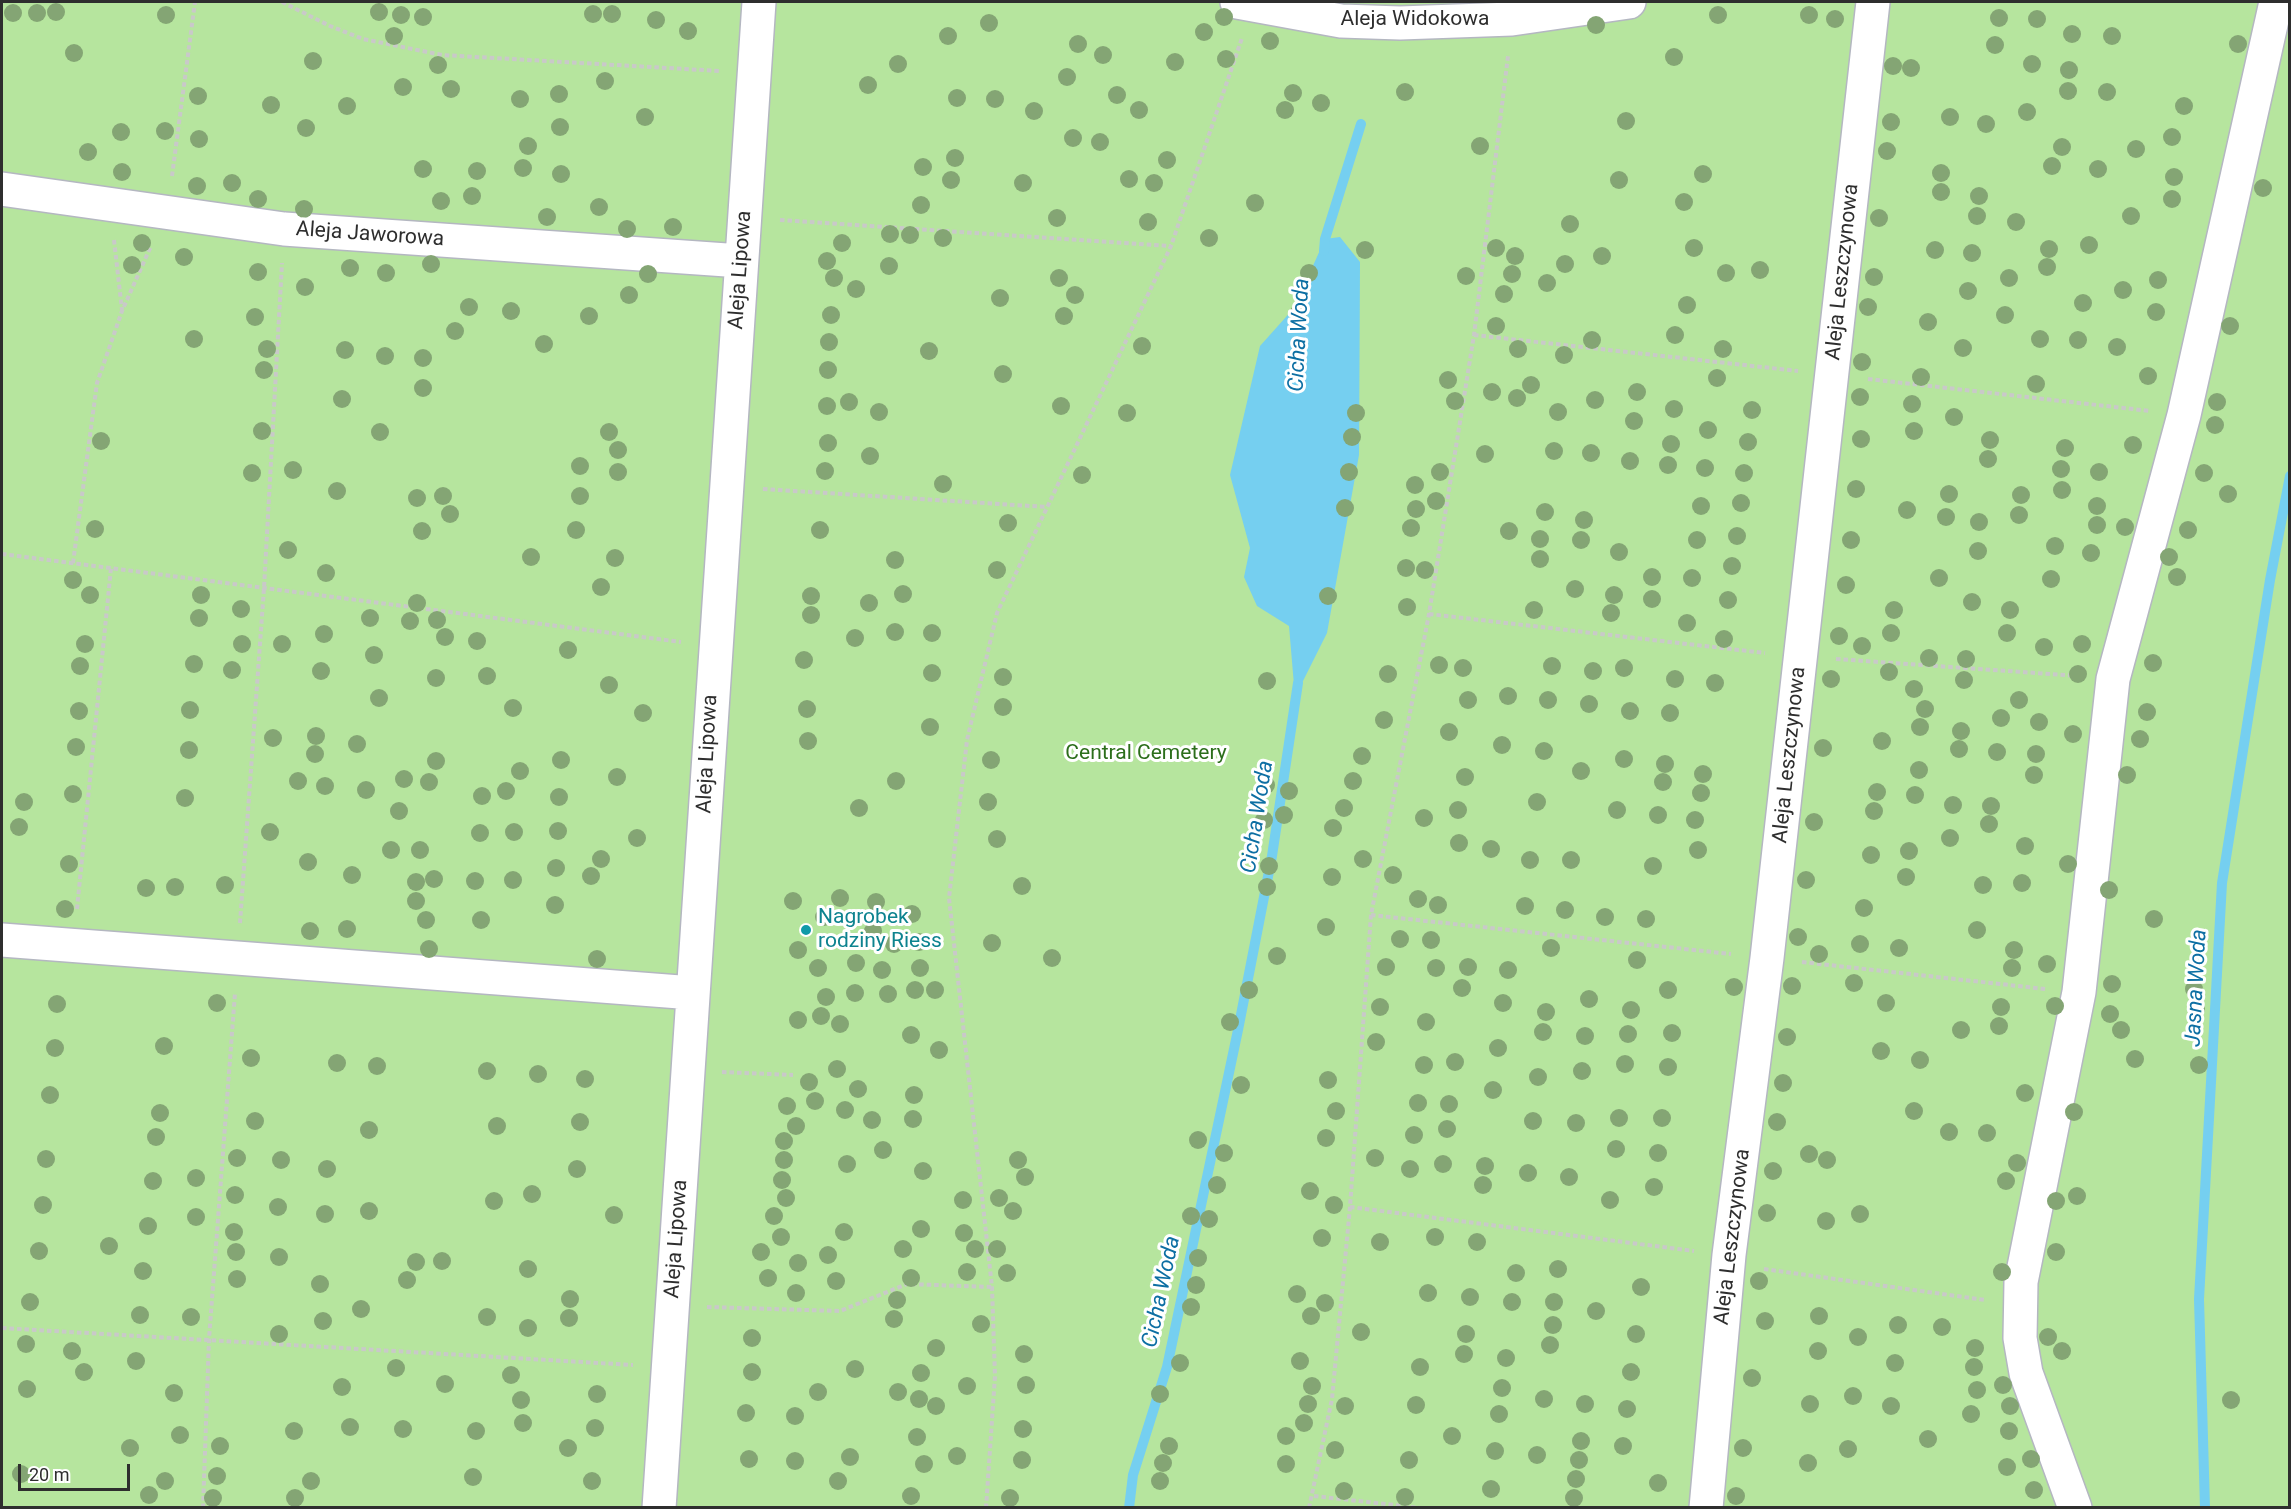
<!DOCTYPE html>
<html>
<head>
<meta charset="utf-8">
<style>
	body { margin:0 }
	#map { position:relative; width:2291px; height:1509px; overflow:hidden; background:#efe9e1; font-family:Roboto,sans-serif }
	canvas { display:block }
	.frame { position:absolute; inset:0; border:3px solid #2e2e2e; pointer-events:none }
	.scale { position:absolute; left:18px; top:1464px; width:112px; height:27px; box-sizing:border-box; border:3px solid #2e2e2e; border-top:0; padding-left:8px; font-size:18px; line-height:21px; white-space:nowrap; color:#2e2e2e; -webkit-text-stroke:4px #fff; paint-order:stroke }
</style>
</head>
<body>
<div id="map">
<canvas width="2291" height="1509"></canvas>
<div class="frame"></div>
<div class="scale">20 m</div>
</div>
<script>
const context = document.querySelector('canvas').getContext('2d');
context.lineJoin = 'round';
function paint(path, color) {
  context.fillStyle = color;
  context.fill(path, 'evenodd');
}
function shape(rows) {
  const path = new Path2D();
  for (const r of rows) {
    path.moveTo(r[0], r[1]);
    for (let i = 2; i < r.length; i += 2) path.lineTo(r[i], r[i + 1]);
  }
  return path;
}
function trace(path, color, width, dash) {
  context.strokeStyle = color;
  context.lineWidth = width;
  context.lineCap = dash ? 'butt' : 'round';
  context.setLineDash(dash || []);
  context.stroke(path);
}
function write(font, color, halo, rows, align = 'center') {
  context.font = font + ' Roboto,sans-serif';
  context.lineWidth = 6;
  context.setLineDash([]);
  context.textBaseline = 'middle';
  context.strokeStyle = halo;
  context.fillStyle = color;
  for (const [text, x, y, turn = 0] of rows) {
    context.save();
    context.translate(x, y);
    context.rotate((+turn || 0) * Math.PI / 180);
    context.textAlign = isNaN(turn) ? turn : align;
    if (halo) context.strokeText(text, 0, 0);
    context.fillText(text, 0, 0);
    context.restore();
  }
}
paint(shape([
	[2,2,2289,2,2289,1507,2,1507]
]), '#b6e59e');
paint(shape([
	[1340,237,1360,262,1359,455,1327,633,1295,697,1289,626,1257,606,1244,577,1250,548,1230,475,1260,346,1294,308,1325,239]
]), '#75cff0');
trace(shape([
	[1324,251,1325,239,1361,124],
	[1129,1508,1133,1475,1167,1367,1238,1030,1272,856,1298,683],
	[2205,1508,2199,1299,2222,883,2270,580,2290,476]
]), '#75cff0', 10);
const minor = shape([
	[1237,2,1341,21,1400,23,1512,19,1629,2],
	[2,189,284,229,741,261],
	[2,940,693,993],
	[659,1508,759,2],
	[1706,1508,1729,1255,1767,958,1873,2],
	[2075,1508,2026,1373,2020,1338,2021,1282,2079,992,2113,679,2184,415,2276,2]
]);
trace(minor, '#b4b7c1', 36);
trace(shape([
	[282,2,330,26,363,39,442,55,720,71],
	[172,176,195,2],
	[780,220,1171,246],
	[114,240,122,310],
	[1474,335,1798,371],
	[1868,379,2150,411],
	[763,489,1047,507],
	[2,554,681,642],
	[73,563,97,383,122,311,151,246],
	[1429,614,1765,653],
	[1836,659,2079,676],
	[77,909,111,568],
	[1371,915,1731,954],
	[240,923,264,588,282,263],
	[1802,962,2045,989],
	[722,1072,793,1075],
	[1350,1207,1694,1251],
	[1764,1269,1985,1300],
	[707,1307,840,1311,907,1284,992,1287],
	[2,1328,633,1365],
	[1314,1496,1421,1508],
	[203,1508,209,1339,235,993],
	[986,1508,995,1376,992,1287,949,898,967,740,997,613,1171,246,1242,38],
	[1309,1508,1332,1399,1350,1207,1371,915,1429,614,1474,335,1508,56]
]), '#c9c9c9', 4, [4.5, 3]);
trace(minor, '#fff', 33);
context.fillStyle = '#84a574';
for (const [x, y] of [
	[56,12],
	[379,12],
	[13,13],
	[37,13],
	[593,14],
	[612,14],
	[166,15],
	[401,15],
	[1718,15],
	[1809,15],
	[423,17],
	[1224,17],
	[1999,18],
	[1835,19],
	[2037,19],
	[656,20],
	[989,23],
	[1596,25],
	[688,31],
	[1204,32],
	[2072,34],
	[394,36],
	[948,36],
	[2112,36],
	[1270,41],
	[1078,44],
	[2238,44],
	[1995,45],
	[74,53],
	[1103,55],
	[1674,57],
	[1226,59],
	[313,61],
	[1175,62],
	[898,64],
	[2032,64],
	[438,65],
	[1893,66],
	[1911,68],
	[2069,70],
	[1067,77],
	[605,81],
	[868,85],
	[403,87],
	[451,89],
	[2068,91],
	[1405,92],
	[2107,92],
	[1293,93],
	[559,94],
	[1117,95],
	[198,96],
	[957,98],
	[520,99],
	[995,99],
	[1321,103],
	[271,105],
	[347,106],
	[2184,106],
	[1139,110],
	[1285,110],
	[1034,111],
	[2027,112],
	[645,117],
	[1950,117],
	[1626,121],
	[1891,122],
	[1986,124],
	[560,127],
	[306,128],
	[165,131],
	[121,132],
	[2172,137],
	[1073,138],
	[199,139],
	[1100,142],
	[528,146],
	[1480,146],
	[2062,147],
	[2136,149],
	[1887,151],
	[88,152],
	[955,158],
	[1167,160],
	[2052,166],
	[923,167],
	[523,168],
	[423,169],
	[2098,169],
	[477,171],
	[122,172],
	[1941,173],
	[561,174],
	[1703,174],
	[2174,177],
	[1129,179],
	[951,180],
	[1619,180],
	[232,183],
	[1023,183],
	[1154,183],
	[197,186],
	[2263,188],
	[1941,192],
	[472,196],
	[1979,196],
	[258,199],
	[2172,199],
	[441,201],
	[1684,202],
	[1255,203],
	[921,205],
	[599,207],
	[304,209],
	[1977,216],
	[2131,216],
	[547,217],
	[1057,218],
	[1879,218],
	[1148,222],
	[2016,222],
	[1570,224],
	[673,227],
	[627,229],
	[890,234],
	[910,235],
	[943,238],
	[1209,238],
	[142,243],
	[842,243],
	[2089,245],
	[1496,248],
	[1694,248],
	[2049,249],
	[1365,250],
	[1935,250],
	[1972,253],
	[1515,256],
	[1602,256],
	[184,257],
	[827,261],
	[431,264],
	[1565,264],
	[132,265],
	[889,266],
	[2047,267],
	[350,268],
	[1760,270],
	[258,272],
	[386,273],
	[1309,273],
	[1726,273],
	[648,274],
	[1512,274],
	[1466,276],
	[1874,277],
	[834,278],
	[1059,278],
	[2009,278],
	[2158,280],
	[1547,283],
	[305,287],
	[856,289],
	[2123,290],
	[1968,291],
	[1504,294],
	[629,295],
	[1075,295],
	[1000,298],
	[2083,303],
	[1687,305],
	[469,307],
	[1868,307],
	[511,311],
	[2156,312],
	[1298,314],
	[831,315],
	[2005,315],
	[589,316],
	[1064,316],
	[255,317],
	[1928,322],
	[1496,326],
	[2230,326],
	[455,331],
	[1675,335],
	[194,339],
	[2040,339],
	[1592,340],
	[2078,340],
	[829,342],
	[544,344],
	[1142,346],
	[2117,347],
	[1963,348],
	[267,349],
	[1518,349],
	[1723,349],
	[345,350],
	[929,351],
	[1564,355],
	[385,356],
	[423,358],
	[1862,362],
	[264,370],
	[828,370],
	[1003,374],
	[2148,376],
	[1921,377],
	[1717,378],
	[1448,380],
	[2036,384],
	[1531,385],
	[423,388],
	[1492,392],
	[1637,392],
	[1860,397],
	[1517,398],
	[342,399],
	[1595,400],
	[1455,401],
	[849,402],
	[2217,402],
	[1912,404],
	[827,406],
	[1061,406],
	[1674,409],
	[1752,410],
	[879,412],
	[1558,412],
	[1127,413],
	[1356,413],
	[1954,417],
	[1634,421],
	[2215,425],
	[1708,430],
	[262,431],
	[1914,431],
	[380,432],
	[609,432],
	[1352,437],
	[1861,439],
	[1990,440],
	[101,441],
	[1748,442],
	[828,443],
	[1671,444],
	[2133,445],
	[2065,448],
	[618,450],
	[1554,451],
	[1591,453],
	[1485,454],
	[870,456],
	[1988,459],
	[1630,461],
	[1668,465],
	[580,466],
	[1705,468],
	[2061,469],
	[293,470],
	[825,471],
	[618,472],
	[1349,472],
	[1440,472],
	[2099,472],
	[252,473],
	[1744,473],
	[2204,473],
	[1082,475],
	[943,484],
	[1415,485],
	[1856,489],
	[2062,490],
	[337,491],
	[1949,494],
	[2228,494],
	[2021,495],
	[443,496],
	[580,496],
	[417,498],
	[1436,501],
	[1741,503],
	[1701,506],
	[2097,506],
	[1345,508],
	[1416,509],
	[1907,510],
	[1545,512],
	[450,514],
	[2019,515],
	[1946,517],
	[1584,520],
	[1979,522],
	[1008,523],
	[2097,525],
	[2125,527],
	[1411,528],
	[95,529],
	[576,530],
	[820,530],
	[2188,530],
	[422,531],
	[1509,531],
	[1737,536],
	[1540,539],
	[1581,540],
	[1697,540],
	[1851,540],
	[2055,546],
	[288,550],
	[1978,551],
	[1619,552],
	[2091,553],
	[531,557],
	[2169,557],
	[615,558],
	[1540,559],
	[895,560],
	[1732,566],
	[1406,568],
	[997,570],
	[1425,570],
	[326,573],
	[1652,577],
	[2177,577],
	[1692,578],
	[1939,578],
	[2051,579],
	[73,580],
	[1846,585],
	[601,587],
	[1575,589],
	[903,594],
	[90,595],
	[201,595],
	[1614,595],
	[811,596],
	[1328,596],
	[1652,599],
	[1728,600],
	[1972,602],
	[417,603],
	[869,603],
	[1407,607],
	[241,609],
	[1534,610],
	[1894,610],
	[2010,610],
	[1611,613],
	[811,615],
	[199,618],
	[370,618],
	[437,620],
	[410,621],
	[1687,623],
	[895,632],
	[932,633],
	[1891,633],
	[2007,633],
	[324,634],
	[1839,636],
	[445,637],
	[855,638],
	[1724,639],
	[477,641],
	[85,644],
	[242,644],
	[282,644],
	[2082,644],
	[1862,646],
	[2044,647],
	[568,650],
	[374,655],
	[1929,658],
	[1966,659],
	[804,660],
	[2153,663],
	[194,664],
	[1439,665],
	[80,666],
	[1552,666],
	[1463,668],
	[1624,668],
	[232,670],
	[321,671],
	[1593,671],
	[1889,672],
	[932,673],
	[1388,674],
	[2078,674],
	[487,676],
	[1003,677],
	[436,678],
	[1675,679],
	[1831,679],
	[1964,680],
	[1267,681],
	[1715,683],
	[609,685],
	[1914,689],
	[1508,696],
	[379,698],
	[1468,700],
	[1548,700],
	[2019,700],
	[1589,704],
	[1003,707],
	[513,708],
	[807,709],
	[1925,709],
	[190,710],
	[79,711],
	[1630,711],
	[2147,712],
	[643,713],
	[1670,713],
	[2001,718],
	[1384,720],
	[2039,722],
	[930,727],
	[1920,727],
	[1961,731],
	[1449,732],
	[2073,734],
	[316,736],
	[273,738],
	[2140,739],
	[808,741],
	[1882,741],
	[357,744],
	[1502,745],
	[76,747],
	[1823,748],
	[1959,749],
	[189,750],
	[1544,751],
	[1997,752],
	[315,754],
	[2036,754],
	[1362,756],
	[1624,759],
	[561,760],
	[991,760],
	[436,761],
	[1665,764],
	[1919,770],
	[520,771],
	[1581,771],
	[1703,774],
	[2034,775],
	[2127,775],
	[617,777],
	[1465,777],
	[404,779],
	[298,781],
	[896,781],
	[1353,781],
	[429,782],
	[1663,782],
	[1266,785],
	[325,786],
	[366,790],
	[506,791],
	[1289,791],
	[1877,792],
	[1701,793],
	[73,794],
	[1915,795],
	[482,796],
	[559,797],
	[185,798],
	[24,802],
	[988,802],
	[1537,802],
	[1953,805],
	[1991,806],
	[859,808],
	[1344,808],
	[1458,810],
	[1617,810],
	[399,811],
	[1874,811],
	[1284,815],
	[1658,815],
	[1424,818],
	[1264,820],
	[1695,820],
	[1814,822],
	[1989,824],
	[19,827],
	[1333,828],
	[558,831],
	[270,832],
	[514,832],
	[480,833],
	[637,838],
	[1950,838],
	[997,839],
	[1459,843],
	[2025,846],
	[1491,849],
	[391,850],
	[420,850],
	[1698,850],
	[1909,851],
	[1871,855],
	[601,859],
	[1363,859],
	[1530,860],
	[1571,860],
	[308,862],
	[69,864],
	[2068,864],
	[1269,866],
	[1653,866],
	[556,868],
	[352,875],
	[1393,875],
	[591,876],
	[1332,877],
	[1906,877],
	[434,879],
	[513,880],
	[1806,880],
	[475,881],
	[416,882],
	[2022,883],
	[225,885],
	[1983,885],
	[1022,886],
	[175,887],
	[1267,887],
	[146,888],
	[2109,890],
	[840,898],
	[1418,899],
	[416,901],
	[793,901],
	[876,902],
	[555,905],
	[1438,905],
	[1525,906],
	[1864,908],
	[65,909],
	[1565,910],
	[912,914],
	[824,917],
	[1605,917],
	[1646,919],
	[2154,919],
	[426,920],
	[481,920],
	[1326,927],
	[347,929],
	[1977,930],
	[310,931],
	[873,931],
	[1798,937],
	[1400,939],
	[1431,940],
	[919,942],
	[992,943],
	[894,944],
	[1860,944],
	[1551,948],
	[1899,948],
	[429,949],
	[798,950],
	[2014,950],
	[1819,954],
	[1277,956],
	[1052,958],
	[597,959],
	[1637,960],
	[856,963],
	[2047,964],
	[1386,967],
	[1468,967],
	[818,968],
	[920,968],
	[1436,968],
	[2012,968],
	[882,970],
	[1508,970],
	[1854,983],
	[2112,984],
	[1792,986],
	[1734,987],
	[1462,988],
	[2194,989],
	[915,990],
	[935,990],
	[1249,990],
	[1668,990],
	[855,993],
	[888,994],
	[826,997],
	[1589,999],
	[217,1003],
	[1503,1003],
	[1886,1003],
	[57,1004],
	[2055,1006],
	[1380,1007],
	[2001,1007],
	[2196,1009],
	[1631,1010],
	[1546,1012],
	[2110,1014],
	[821,1016],
	[798,1020],
	[1230,1022],
	[1426,1022],
	[840,1024],
	[1999,1026],
	[1961,1030],
	[2121,1030],
	[1543,1032],
	[1672,1033],
	[1628,1034],
	[911,1035],
	[1585,1036],
	[1787,1037],
	[1376,1042],
	[164,1046],
	[55,1048],
	[1498,1048],
	[939,1050],
	[1881,1051],
	[251,1058],
	[2135,1059],
	[1920,1060],
	[1455,1062],
	[337,1063],
	[1625,1064],
	[1424,1065],
	[2199,1065],
	[377,1066],
	[1668,1067],
	[837,1069],
	[487,1071],
	[1582,1071],
	[538,1074],
	[1538,1077],
	[585,1079],
	[1328,1080],
	[809,1082],
	[1783,1083],
	[1241,1085],
	[858,1089],
	[1493,1090],
	[2025,1093],
	[50,1095],
	[914,1095],
	[815,1101],
	[1418,1103],
	[1449,1104],
	[787,1106],
	[845,1110],
	[1336,1111],
	[1914,1111],
	[2074,1112],
	[160,1113],
	[1619,1118],
	[1662,1118],
	[913,1119],
	[872,1120],
	[255,1121],
	[1533,1121],
	[580,1122],
	[1777,1122],
	[1576,1123],
	[497,1126],
	[796,1126],
	[1447,1129],
	[369,1130],
	[1949,1132],
	[1987,1133],
	[1414,1135],
	[156,1137],
	[1326,1138],
	[1198,1140],
	[784,1141],
	[1616,1149],
	[883,1150],
	[1224,1153],
	[1658,1153],
	[1809,1154],
	[237,1158],
	[1375,1158],
	[46,1159],
	[281,1160],
	[784,1160],
	[1018,1160],
	[1827,1160],
	[2017,1163],
	[847,1164],
	[1443,1164],
	[1485,1166],
	[327,1169],
	[577,1169],
	[1410,1169],
	[923,1171],
	[1773,1171],
	[1528,1173],
	[1025,1177],
	[1569,1177],
	[196,1178],
	[782,1180],
	[153,1181],
	[2006,1181],
	[1217,1185],
	[1483,1185],
	[1654,1187],
	[1310,1191],
	[532,1194],
	[235,1195],
	[2077,1196],
	[786,1198],
	[999,1198],
	[963,1200],
	[1610,1200],
	[494,1201],
	[2056,1201],
	[43,1205],
	[1334,1205],
	[278,1207],
	[369,1211],
	[1013,1211],
	[1767,1213],
	[325,1214],
	[1860,1214],
	[614,1215],
	[774,1216],
	[1191,1216],
	[196,1217],
	[1209,1219],
	[1826,1221],
	[148,1226],
	[921,1229],
	[234,1232],
	[844,1232],
	[964,1233],
	[781,1237],
	[1435,1237],
	[1322,1238],
	[1380,1242],
	[1477,1242],
	[109,1246],
	[903,1249],
	[975,1249],
	[997,1249],
	[39,1251],
	[236,1252],
	[761,1252],
	[2056,1252],
	[828,1255],
	[279,1257],
	[1198,1258],
	[442,1261],
	[416,1262],
	[798,1263],
	[528,1269],
	[1558,1269],
	[143,1271],
	[967,1272],
	[2002,1272],
	[1007,1273],
	[1516,1273],
	[768,1278],
	[911,1278],
	[237,1279],
	[407,1280],
	[836,1281],
	[1759,1281],
	[320,1284],
	[1196,1285],
	[1641,1287],
	[796,1293],
	[1428,1293],
	[1297,1294],
	[1470,1297],
	[570,1299],
	[897,1300],
	[30,1302],
	[1512,1302],
	[1554,1302],
	[1325,1303],
	[1191,1307],
	[361,1309],
	[1596,1311],
	[140,1315],
	[1311,1316],
	[1819,1316],
	[191,1317],
	[487,1317],
	[569,1318],
	[894,1319],
	[323,1321],
	[1765,1321],
	[981,1324],
	[1553,1325],
	[1898,1325],
	[1942,1327],
	[528,1328],
	[1361,1332],
	[279,1334],
	[1466,1334],
	[1636,1334],
	[1858,1337],
	[2048,1337],
	[752,1338],
	[26,1344],
	[1550,1345],
	[936,1348],
	[1975,1348],
	[72,1351],
	[1818,1351],
	[2062,1351],
	[1024,1354],
	[1464,1354],
	[1506,1358],
	[136,1361],
	[1300,1361],
	[1180,1363],
	[1895,1363],
	[1420,1367],
	[1974,1367],
	[396,1368],
	[855,1369],
	[84,1372],
	[752,1372],
	[1631,1372],
	[921,1373],
	[511,1375],
	[1752,1378],
	[445,1384],
	[1026,1385],
	[2003,1385],
	[967,1386],
	[1312,1386],
	[342,1387],
	[1502,1388],
	[27,1389],
	[1977,1390],
	[818,1392],
	[898,1392],
	[174,1393],
	[597,1394],
	[1160,1394],
	[1853,1396],
	[919,1399],
	[1544,1399],
	[521,1400],
	[2231,1400],
	[1308,1404],
	[1585,1404],
	[1810,1404],
	[1416,1405],
	[936,1406],
	[1345,1406],
	[1891,1406],
	[2010,1406],
	[1627,1409],
	[746,1413],
	[1499,1414],
	[1971,1414],
	[795,1416],
	[523,1423],
	[1304,1423],
	[350,1427],
	[595,1428],
	[403,1429],
	[1023,1429],
	[294,1431],
	[476,1431],
	[2009,1431],
	[180,1435],
	[1286,1436],
	[1452,1436],
	[917,1437],
	[1928,1439],
	[1581,1441],
	[220,1446],
	[1169,1446],
	[1623,1446],
	[130,1448],
	[568,1448],
	[1743,1448],
	[1848,1449],
	[1335,1450],
	[1495,1451],
	[1537,1455],
	[957,1456],
	[850,1457],
	[749,1459],
	[2031,1459],
	[1022,1460],
	[1409,1460],
	[1579,1460],
	[795,1461],
	[1163,1463],
	[1808,1463],
	[924,1464],
	[1286,1464],
	[2007,1467],
	[21,1474],
	[217,1476],
	[473,1477],
	[1576,1479],
	[165,1481],
	[311,1481],
	[592,1481],
	[838,1481],
	[1160,1481],
	[1658,1483],
	[1491,1489],
	[2034,1490],
	[1344,1491],
	[149,1495],
	[911,1496],
	[1736,1496],
	[1405,1497],
	[213,1498],
	[295,1498],
	[1010,1498],
	[1574,1498]
]) {
  context.beginPath();
  context.arc(x, y, 9, 0, 2 * Math.PI);
  context.fill();
}
for (const [x, y, r, color] of [
	[806,930,6,"#0f9aa8"]
]) {
  const dot = new Path2D();
  dot.arc(x, y, r, 0, 2 * Math.PI);
  context.fillStyle = color;
  context.fill(dot);
  trace(dot, '#fff', 2);
}
write('21px', '#2e2e2e', '#fff', [
	["Aleja Widokowa",1415,20],
	["Aleja Jaworowa",370,235,4],
	["Aleja Lipowa",741,270,-86],
	["Aleja Leszczynowa",1843,272,-84],
	["Aleja Lipowa",708,754,-87],
	["Aleja Leszczynowa",1790,755,-84],
	["Aleja Leszczynowa",1733,1237,-83],
	["Aleja Lipowa",677,1239,-86]
]);
write('21px', '#2c6e1b', '#fff', [
	["Central Cemetery",1146,754]
]);
write('21px', '#0d838f', '#fff', [
	["Nagrobek",818,918],
	["rodziny Riess",818,942]
], 'left');
write('italic 22px', '#0d6fa3', '#fff', [
	["Cicha Woda",1300,335,-87],
	["Cicha Woda",1258,817,-81],
	["Jasna Woda",2197,988,-87],
	["Cicha Woda",1162,1292,-78]
]);
</script>
</body>
</html>
